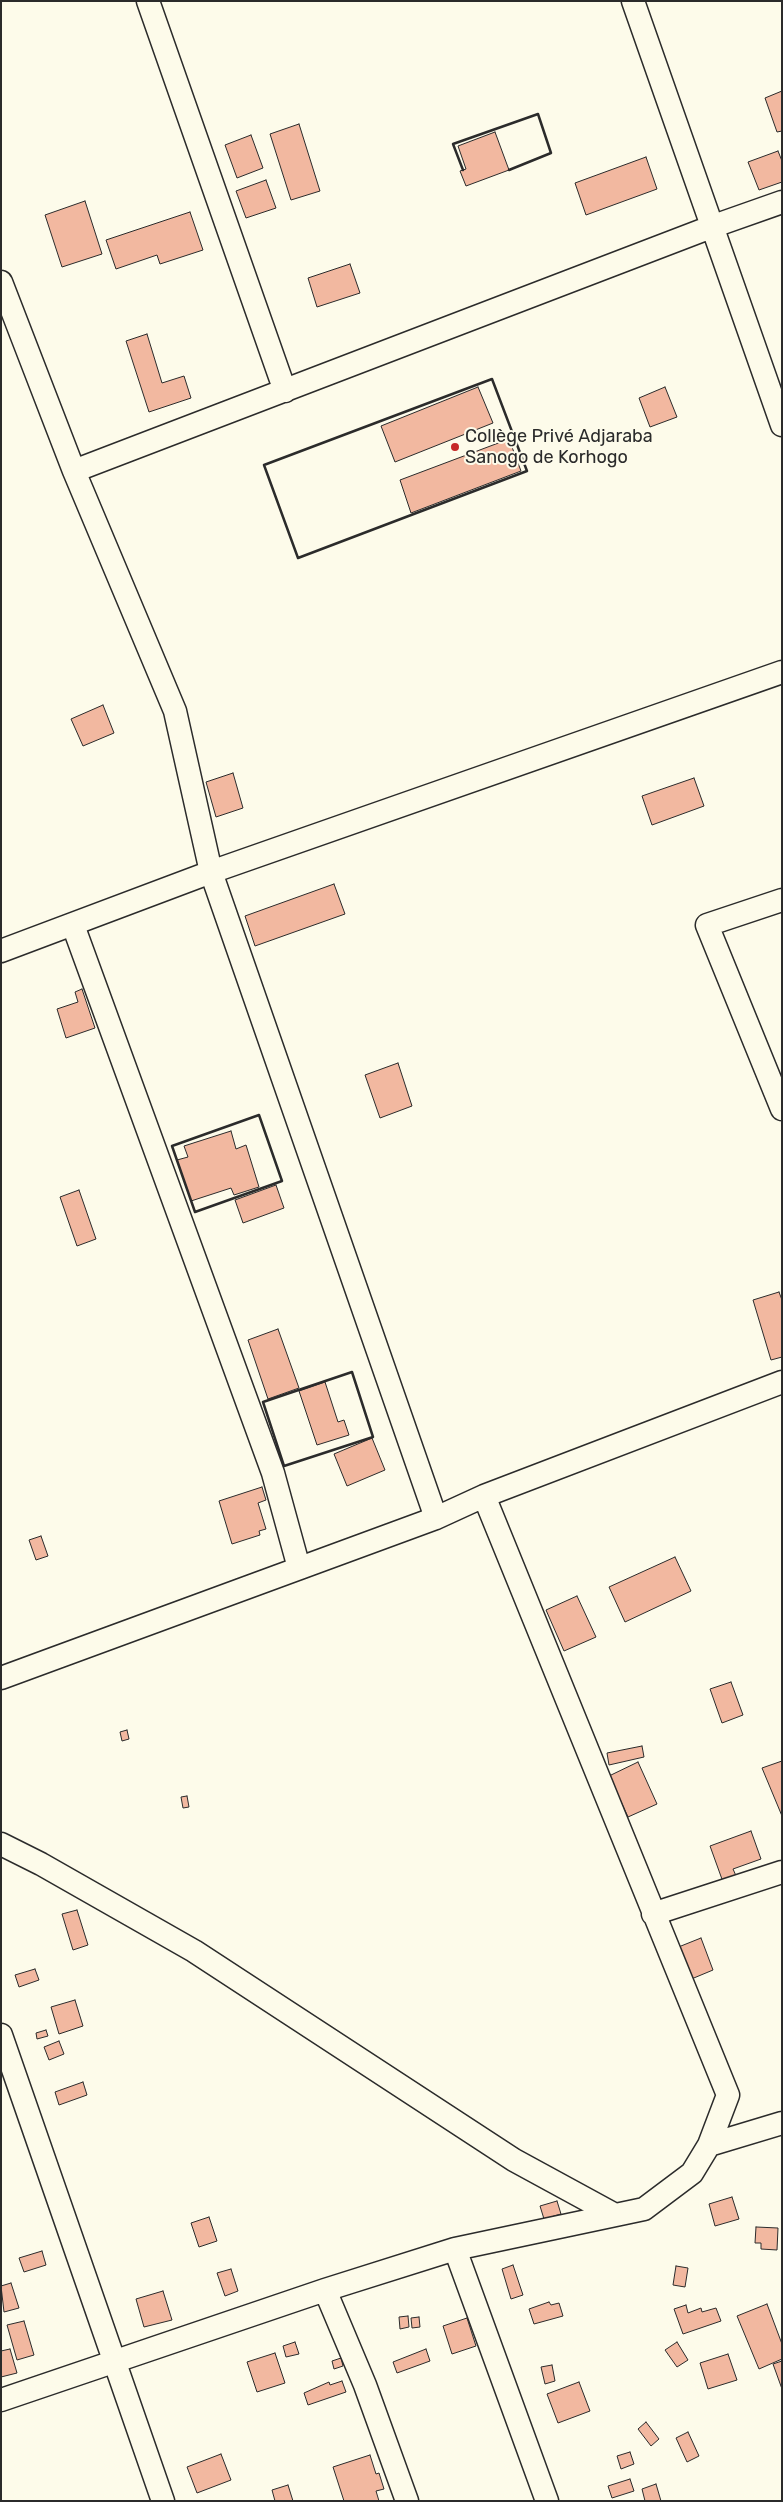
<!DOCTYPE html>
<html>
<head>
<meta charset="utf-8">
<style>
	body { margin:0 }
	#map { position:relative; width:783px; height:2502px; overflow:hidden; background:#fdfbea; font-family:Rubik,sans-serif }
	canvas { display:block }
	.frame { position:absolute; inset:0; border:2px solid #2b2b2b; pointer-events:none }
</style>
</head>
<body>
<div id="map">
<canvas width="783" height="2502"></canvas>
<div class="frame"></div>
</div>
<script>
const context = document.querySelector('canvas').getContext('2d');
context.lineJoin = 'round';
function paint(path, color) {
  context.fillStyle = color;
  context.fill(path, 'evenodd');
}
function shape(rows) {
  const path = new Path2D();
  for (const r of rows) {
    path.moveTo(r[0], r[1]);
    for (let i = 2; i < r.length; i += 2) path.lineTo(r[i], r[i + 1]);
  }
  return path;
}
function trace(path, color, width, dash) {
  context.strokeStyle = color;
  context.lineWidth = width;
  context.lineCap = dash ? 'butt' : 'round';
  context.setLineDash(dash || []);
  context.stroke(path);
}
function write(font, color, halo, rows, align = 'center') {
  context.font = font + ' Rubik,sans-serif';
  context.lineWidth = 4;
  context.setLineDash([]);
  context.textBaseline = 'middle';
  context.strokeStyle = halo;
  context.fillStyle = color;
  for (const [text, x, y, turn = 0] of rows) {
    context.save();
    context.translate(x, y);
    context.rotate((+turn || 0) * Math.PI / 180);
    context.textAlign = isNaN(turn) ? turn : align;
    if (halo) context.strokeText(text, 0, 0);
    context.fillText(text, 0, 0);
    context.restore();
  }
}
const building = shape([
	[782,91,782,131,777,132,765,98,782,91],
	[299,124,320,191,291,200,270,134,299,124],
	[495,132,509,170,466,186,460,171,466,169,458,146,495,132],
	[251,135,263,168,237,178,225,145,251,135],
	[778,151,782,161,782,182,759,190,748,162,778,151],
	[646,157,657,189,586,215,575,183,646,157],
	[266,180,276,208,246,218,236,191,266,180],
	[85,201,102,254,62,267,45,215,85,201],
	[190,212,203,250,160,264,157,255,116,269,106,240,190,212],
	[350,264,360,293,317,307,308,278,350,264],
	[147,334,162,383,184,376,191,398,149,412,126,341,147,334],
	[478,387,493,423,395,462,381,426,478,387],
	[665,387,677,417,650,427,639,398,665,387],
	[509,439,521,471,411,513,400,480,509,439],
	[103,705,114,733,83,746,71,719,103,705],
	[233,773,243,808,216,817,206,782,233,773],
	[694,778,704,806,652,825,642,796,694,778],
	[334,884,345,914,255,946,245,916,334,884],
	[82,989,95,1028,66,1038,57,1009,78,1002,75,992,82,989],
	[398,1063,412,1106,380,1118,365,1075,398,1063],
	[231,1131,236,1149,246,1145,259,1187,234,1195,231,1188,191,1201,177,1160,188,1157,184,1146,231,1131],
	[276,1185,284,1208,243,1223,235,1200,276,1185],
	[79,1190,96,1239,77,1246,60,1197,79,1190],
	[779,1292,782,1300,782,1357,771,1360,753,1300,779,1292],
	[278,1329,299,1388,268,1399,248,1340,278,1329],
	[325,1382,338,1422,344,1420,349,1435,317,1445,299,1391,325,1382],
	[372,1438,385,1470,347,1486,334,1454,372,1438],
	[262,1487,266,1500,258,1503,266,1529,259,1531,260,1535,232,1544,219,1501,262,1487],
	[41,1536,48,1556,36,1560,29,1540,41,1536],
	[675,1557,691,1591,625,1622,609,1587,675,1557],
	[577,1596,596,1637,564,1651,546,1610,577,1596],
	[731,1682,743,1715,722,1723,710,1689,731,1682],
	[127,1730,129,1739,122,1741,120,1732,127,1730],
	[642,1746,644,1757,609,1765,607,1753,642,1746],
	[782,1761,782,1816,762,1768,782,1761],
	[638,1762,657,1804,628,1817,609,1776,638,1762],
	[187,1796,189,1807,183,1808,181,1797,187,1796],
	[751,1831,761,1859,733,1869,737,1878,723,1882,710,1846,751,1831],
	[77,1910,88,1945,73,1950,62,1914,77,1910],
	[701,1938,713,1970,689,1980,676,1948,701,1938],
	[35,1969,39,1980,19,1987,15,1975,35,1969],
	[75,2000,83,2026,59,2034,51,2007,75,2000],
	[46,2030,48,2036,37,2039,36,2033,46,2030],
	[59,2041,64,2054,49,2060,44,2047,59,2041],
	[83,2082,87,2095,59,2105,55,2092,83,2082],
	[732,2197,739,2219,715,2226,709,2204,732,2197],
	[557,2201,561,2214,544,2219,540,2206,557,2201],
	[209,2217,217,2241,199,2247,191,2223,209,2217],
	[756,2227,778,2228,777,2250,761,2249,761,2243,755,2243,756,2227],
	[42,2251,46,2265,24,2272,19,2258,42,2251],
	[513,2265,523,2295,511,2299,502,2269,513,2265],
	[676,2266,688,2268,685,2287,673,2285,676,2266],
	[231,2269,238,2291,225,2296,217,2273,231,2269],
	[11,2283,19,2308,4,2312,1,2286,11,2283],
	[163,2291,172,2320,144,2327,136,2299,163,2291],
	[549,2302,551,2305,559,2303,563,2316,534,2324,529,2309,549,2302],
	[767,2304,782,2344,782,2359,759,2369,737,2316,767,2304],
	[686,2305,688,2313,701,2308,702,2312,716,2308,721,2321,683,2334,674,2309,686,2305],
	[408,2316,409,2327,400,2329,399,2317,408,2316],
	[419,2317,420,2327,412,2328,411,2318,419,2317],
	[467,2318,476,2346,452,2354,443,2326,467,2318],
	[24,2321,34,2355,17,2360,7,2325,24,2321],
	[295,2342,299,2354,286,2357,283,2346,295,2342],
	[677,2342,688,2360,677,2367,665,2350,677,2342],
	[10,2349,17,2373,1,2377,1,2351,10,2349],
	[426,2349,430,2361,397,2373,393,2362,426,2349],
	[275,2353,285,2383,257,2392,247,2362,275,2353],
	[728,2354,737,2380,708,2389,700,2363,728,2354],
	[341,2358,343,2366,334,2369,332,2361,341,2358],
	[782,2361,782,2389,773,2364,782,2361],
	[552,2365,555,2381,545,2384,541,2367,552,2365],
	[342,2381,346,2392,308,2405,304,2393,329,2382,330,2385,342,2381],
	[579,2382,590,2411,558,2423,547,2394,579,2382],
	[646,2422,659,2439,651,2446,638,2429,646,2422],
	[688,2432,699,2456,687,2462,676,2438,688,2432],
	[630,2452,634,2464,621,2469,617,2456,630,2452],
	[221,2454,231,2480,197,2493,187,2467,221,2454],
	[370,2455,376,2474,379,2473,384,2489,376,2491,379,2501,344,2501,333,2467,370,2455],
	[630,2479,634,2491,612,2498,608,2486,630,2479],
	[656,2484,661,2501,645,2501,642,2489,656,2484],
	[288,2485,293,2501,275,2501,272,2490,288,2485]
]);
paint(building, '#f2b8a0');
trace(building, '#2b2b2b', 1);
const minor = shape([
	[148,1,285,391],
	[633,1,782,425],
	[1,282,74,471,175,711,211,872,436,1518],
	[74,471,711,227,782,202],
	[782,900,707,925,782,1109],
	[73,925,273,1473,299,1568],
	[1,951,211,872,782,672],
	[1,1678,436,1518,484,1496,782,1382],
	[1,1844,41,1864,194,1951,514,2160,615,2215],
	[653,1914,782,1872],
	[1,2035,163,2501],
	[709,2145,782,2123],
	[455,2249,547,2501],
	[325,2290,365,2385,407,2501],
	[1,2400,325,2290,455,2249,644,2209,692,2173,709,2145,728,2095,484,1496]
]);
trace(minor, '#2b2b2b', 25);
trace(minor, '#fdfbea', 22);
trace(shape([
	[463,170,453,144,538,114,551,153,509,170],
	[492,379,527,471,298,558,264,465,492,379],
	[259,1115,282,1181,195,1212,172,1146,259,1115],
	[352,1372,373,1437,284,1466,263,1402,352,1372]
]), '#2b2b2b', 2.5);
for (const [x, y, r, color] of [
	[455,447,5,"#c62828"]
]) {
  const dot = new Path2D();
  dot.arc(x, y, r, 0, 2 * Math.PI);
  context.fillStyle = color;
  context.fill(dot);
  trace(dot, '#fdfbea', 2);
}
write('18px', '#2b2b2b', '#fdfbea', [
	["Collège Privé Adjaraba",465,437],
	["Sanogo de Korhogo",465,458]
], 'left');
</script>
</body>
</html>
